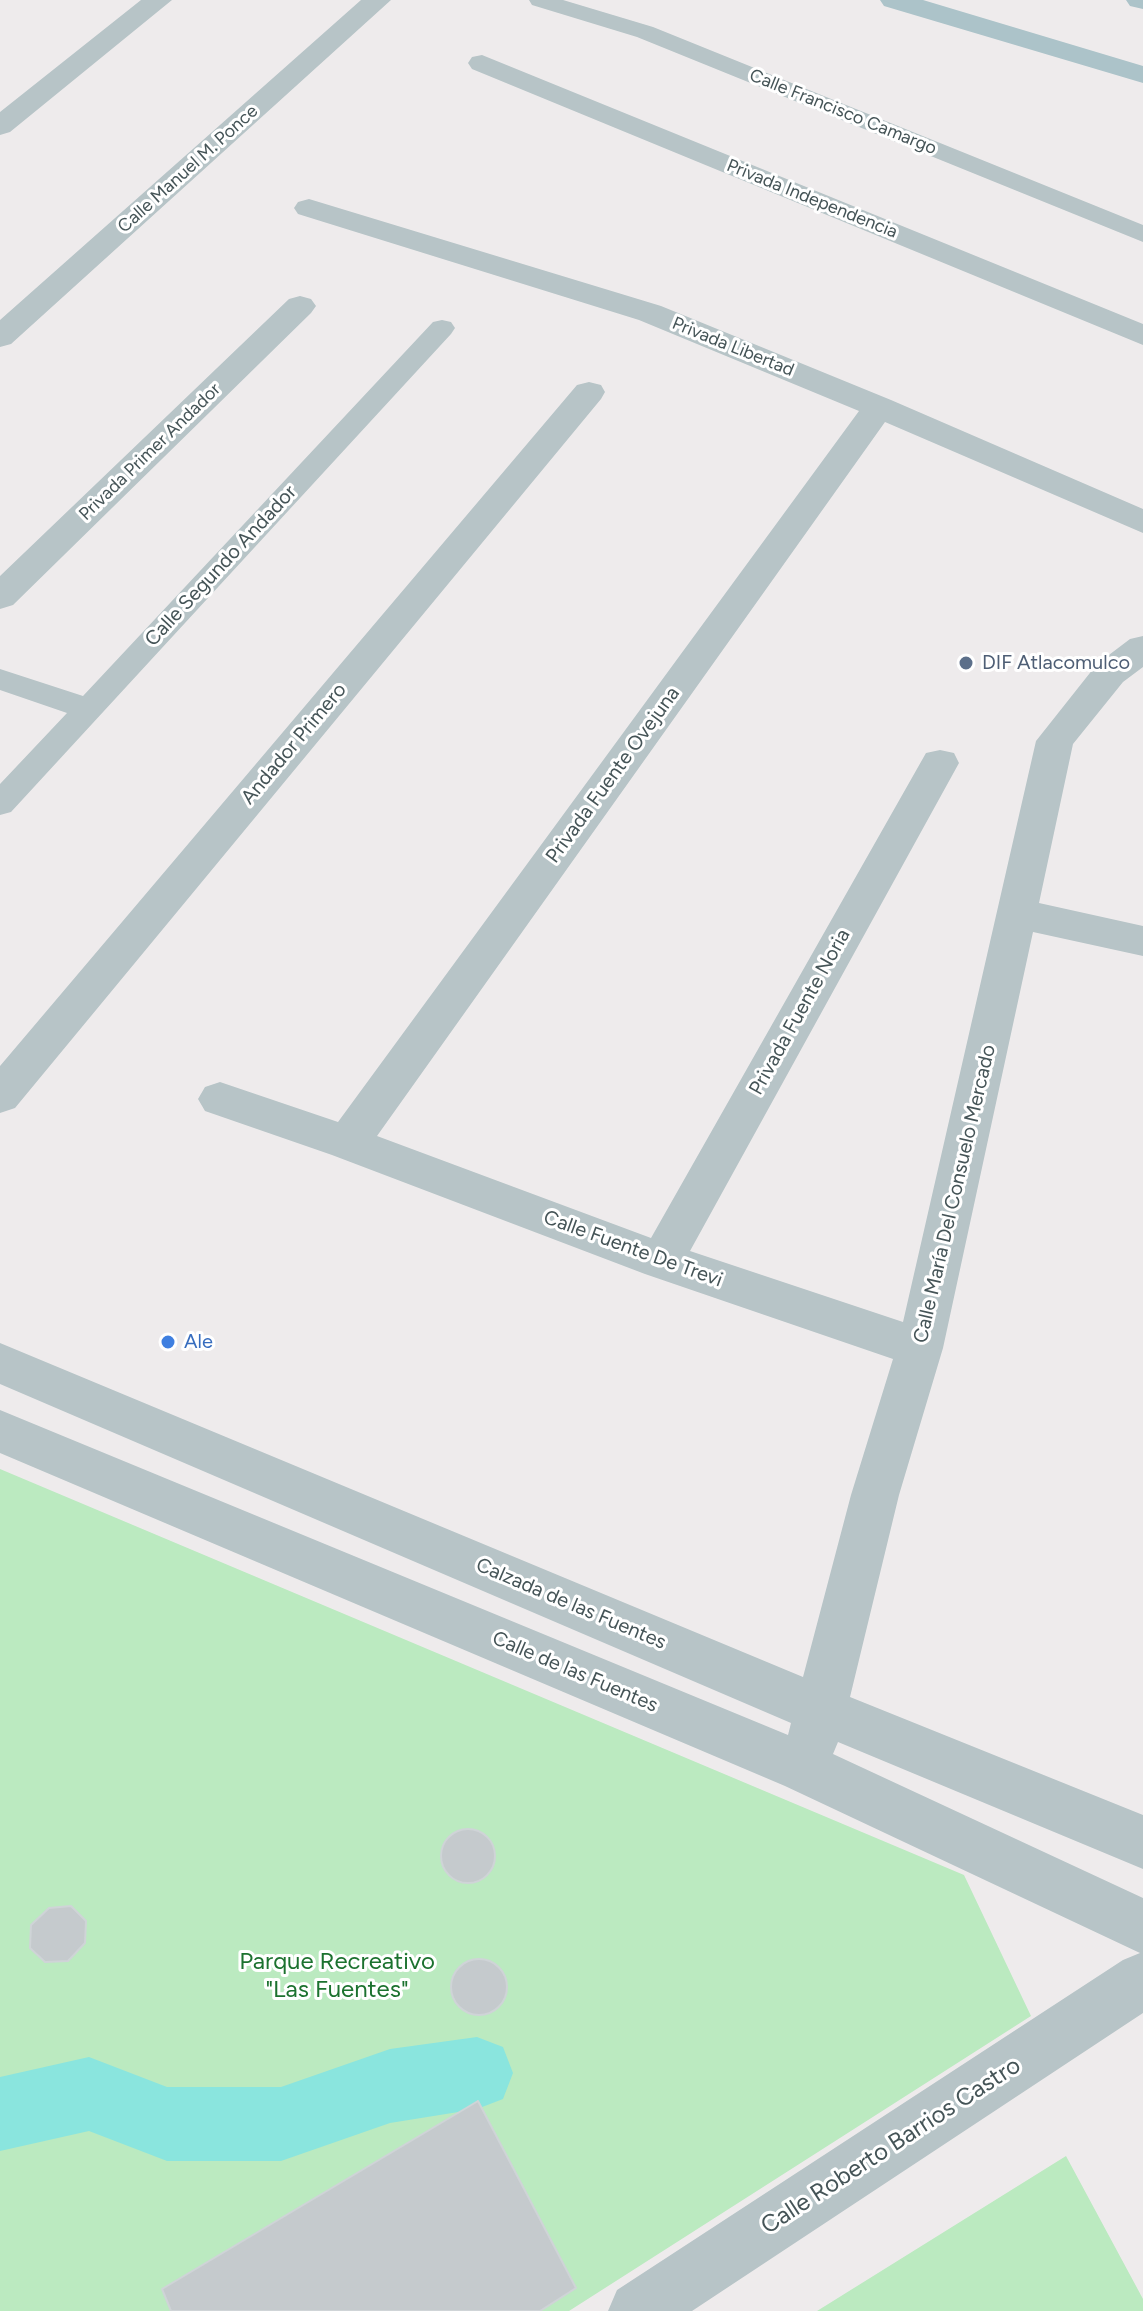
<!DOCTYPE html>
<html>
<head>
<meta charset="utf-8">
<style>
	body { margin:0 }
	canvas { display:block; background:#eeebec }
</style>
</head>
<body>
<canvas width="1143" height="2311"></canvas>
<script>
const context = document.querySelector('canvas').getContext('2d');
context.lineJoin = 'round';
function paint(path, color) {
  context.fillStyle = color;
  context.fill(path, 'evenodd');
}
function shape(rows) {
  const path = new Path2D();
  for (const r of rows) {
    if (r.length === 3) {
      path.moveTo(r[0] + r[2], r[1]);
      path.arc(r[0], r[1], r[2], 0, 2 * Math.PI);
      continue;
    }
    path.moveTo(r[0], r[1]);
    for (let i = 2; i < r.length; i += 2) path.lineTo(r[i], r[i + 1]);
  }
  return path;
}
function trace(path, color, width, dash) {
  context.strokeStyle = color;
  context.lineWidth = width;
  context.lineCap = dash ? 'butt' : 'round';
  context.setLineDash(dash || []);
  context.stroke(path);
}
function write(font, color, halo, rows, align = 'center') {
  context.font = font + ' Figtree,sans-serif';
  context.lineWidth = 6;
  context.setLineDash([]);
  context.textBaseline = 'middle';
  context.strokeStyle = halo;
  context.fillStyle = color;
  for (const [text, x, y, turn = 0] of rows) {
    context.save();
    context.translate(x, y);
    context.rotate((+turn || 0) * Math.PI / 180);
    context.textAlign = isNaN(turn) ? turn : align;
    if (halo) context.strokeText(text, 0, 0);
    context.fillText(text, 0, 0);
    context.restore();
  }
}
paint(shape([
	[0,1469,964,1875,1031,2016,569,2311,0,2311],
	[1066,2156,1143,2299,1143,2311,817,2311]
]), '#bbeac0');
paint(shape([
	[477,2037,503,2047,513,2073,503,2099,477,2109,390,2123,281,2161,167,2161,89,2131,0,2151,0,2077,89,2057,167,2087,281,2087,390,2049,477,2037]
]), '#8ae5de');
const building = shape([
	[468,1856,27],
	[71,1906,86,1921,85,1943,68,1961,45,1962,30,1948,31,1925,49,1908,71,1906],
	[479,1987,28],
	[478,2101,576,2288,540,2311,171,2311,162,2289,478,2101]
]);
paint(building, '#c5cacd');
trace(building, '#cfd4d7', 2);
paint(shape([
	[529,0,563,0,653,27,1143,225,1143,242,637,37,532,5,529,0],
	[442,320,451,322,455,328,451,334,11,812,0,815,0,784,67,713,0,690,0,669,83,696,433,322,442,320]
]), '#b7c4c7');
paint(shape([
	[141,0,172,0,10,132,0,135,0,112,141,0],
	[361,0,391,0,11,344,0,347,0,320,361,0],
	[482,55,1143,324,1143,345,472,69,468,63,472,57,482,55],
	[309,199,661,306,891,400,1143,509,1143,533,885,422,377,1136,651,1238,926,753,940,750,954,753,959,763,690,1251,903,1322,1036,741,1097,664,1130,639,1143,636,1143,667,1123,682,1073,744,1039,903,1143,926,1143,956,1033,932,943,1348,899,1495,850,1697,1143,1815,1143,1869,838,1742,833,1754,1143,1898,1143,2013,692,2311,608,2311,617,2290,1123,1960,1140,1953,785,1786,0,1453,0,1410,788,1735,791,1723,0,1384,0,1343,803,1677,851,1495,893,1359,645,1274,332,1155,205,1111,198,1099,205,1087,220,1082,338,1122,859,411,639,320,298,214,294,208,298,202,309,199],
	[300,296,311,299,316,306,311,313,13,605,0,609,0,576,289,299,300,296],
	[589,382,601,385,605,392,601,399,15,1108,0,1113,0,1066,577,385,589,382]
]), '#b7c4c7');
paint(shape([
	[880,0,923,0,1143,66,1143,83,884,6,880,0],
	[1126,0,1143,0,1143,9,1130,6,1126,0]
]), '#acc3c9');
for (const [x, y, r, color] of [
	[966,663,8,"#5c6f8a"],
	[168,1342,8,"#3f7fe0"]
]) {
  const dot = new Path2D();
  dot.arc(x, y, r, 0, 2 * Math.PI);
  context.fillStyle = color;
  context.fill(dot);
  trace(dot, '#fff', 3);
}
write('18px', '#455457', '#fff', [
	["Calle Francisco Camargo",843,112,22],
	["Calle Manuel M. Ponce",188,169,-42],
	["Privada Independencia",812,199,22],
	["Privada Libertad",733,347,22],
	["Privada Primer Andador",150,452,-44]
]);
write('20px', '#455457', '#fff', [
	["Calle Segundo Andador",221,566,-47],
	["Andador Primero",294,744,-50],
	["Privada Fuente Ovejuna",613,775,-54],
	["Privada Fuente Noria",800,1012,-61],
	["Calle María Del Consuelo Mercado",955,1194,-77],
	["Calle Fuente De Trevi",633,1249,20],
	["Calzada de las Fuentes",571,1604,23],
	["Calle de las Fuentes",575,1672,23]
]);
write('20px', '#4e5e75', '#fff', [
	["DIF Atlacomulco",982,663]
], 'left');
write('20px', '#366cbe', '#fff', [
	["Ale",184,1342]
], 'left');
write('24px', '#1c722f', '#fff', [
	["Parque Recreativo",337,1962],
	["\"Las Fuentes\"",337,1990]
]);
write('24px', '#455457', '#fff', [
	["Calle Roberto Barrios Castro",891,2146,-33]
]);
</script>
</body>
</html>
